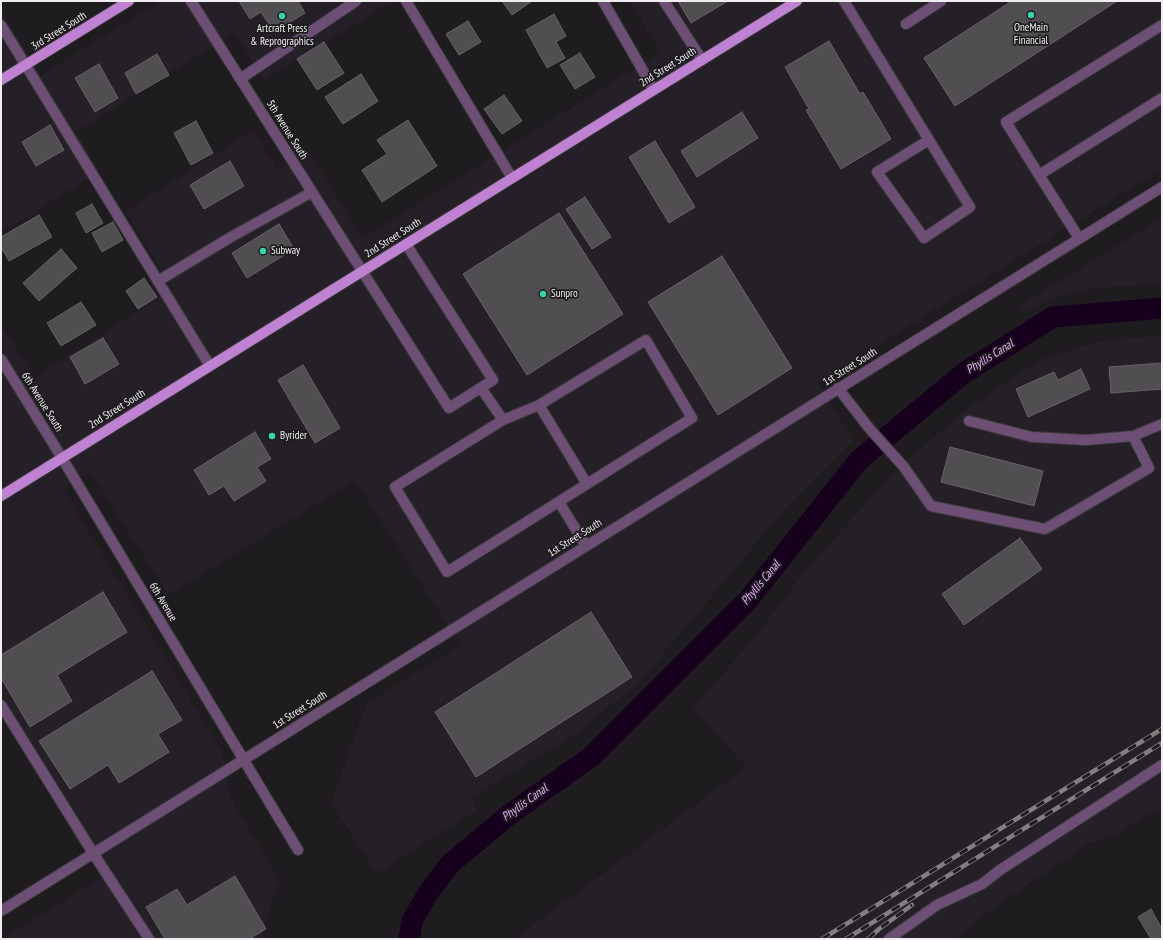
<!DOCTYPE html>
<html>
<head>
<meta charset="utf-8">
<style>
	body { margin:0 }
	#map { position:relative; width:1163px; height:940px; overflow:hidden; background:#1e1c1e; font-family:"PT Sans Narrow",sans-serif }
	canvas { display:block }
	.frame { position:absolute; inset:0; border:2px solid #f0eef0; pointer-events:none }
</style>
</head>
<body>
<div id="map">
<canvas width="1163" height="940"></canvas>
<div class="frame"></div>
</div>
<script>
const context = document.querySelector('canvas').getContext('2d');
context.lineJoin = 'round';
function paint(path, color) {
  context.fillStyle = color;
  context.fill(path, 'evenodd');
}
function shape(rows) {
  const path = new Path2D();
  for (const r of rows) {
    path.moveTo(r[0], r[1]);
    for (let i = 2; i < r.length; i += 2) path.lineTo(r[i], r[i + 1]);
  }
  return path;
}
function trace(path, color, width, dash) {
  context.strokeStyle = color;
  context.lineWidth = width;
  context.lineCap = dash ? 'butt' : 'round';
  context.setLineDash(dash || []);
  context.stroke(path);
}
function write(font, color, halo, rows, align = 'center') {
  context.font = font + ' "PT Sans Narrow",sans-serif';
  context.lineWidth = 3.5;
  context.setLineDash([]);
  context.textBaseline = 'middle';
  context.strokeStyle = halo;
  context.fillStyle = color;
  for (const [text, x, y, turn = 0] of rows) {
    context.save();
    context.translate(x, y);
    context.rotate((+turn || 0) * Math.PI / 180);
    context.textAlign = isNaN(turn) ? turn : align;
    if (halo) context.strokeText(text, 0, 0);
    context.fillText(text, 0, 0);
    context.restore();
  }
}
paint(shape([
	[161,1,393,1,264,80,234,32,76,132,100,171,1,233,1,11,41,75],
	[630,1,1162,1,1162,169,818,382,853,440,789,504,638,684,568,739,470,798,477,810,377,873,331,803,366,704,461,645,355,480,169,595,90,472,63,489,223,754,230,798,279,879,261,939,3,939,105,875,1,709,1,325,34,377,174,289,125,212,253,130,278,170,308,150,363,238,661,52],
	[1162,218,1162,283,1083,290,1063,295,1022,312,1018,307],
	[1162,335,1162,806,1116,834,1089,843,995,907,955,939,515,939,746,767,693,708,760,631,806,570,896,470,963,412,1040,360,1095,342]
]), '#251f27');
trace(shape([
	[409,939,412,921,430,890,450,864,510,814,591,757,748,600,859,460,964,373,1053,317,1162,308]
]), '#16001d', 21);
const building = shape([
	[239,1,298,1,305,13,274,32,261,12,250,19,239,1],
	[502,1,532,1,512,15,502,1],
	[678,1,728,1,691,23,678,1],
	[1012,1,1117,1,955,106,924,58,1012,1],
	[554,14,566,36,556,42,565,58,547,68,526,30,554,14],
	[468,21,481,42,459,55,446,34,468,21],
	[829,41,860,94,863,92,891,139,841,169,806,110,809,109,785,67,829,41],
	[324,42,344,73,317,90,297,59,324,42],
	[580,53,595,77,575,89,560,65,580,53],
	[157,54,169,75,136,94,125,73,157,54],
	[99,64,118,98,95,112,75,78,99,64],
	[361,74,378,101,343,124,325,97,361,74],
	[504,95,522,121,502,134,484,109,504,95],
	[742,112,758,138,697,177,681,151,742,112],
	[408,120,437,166,382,202,362,170,387,154,377,140,408,120],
	[196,121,213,153,191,165,174,133,196,121],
	[50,125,64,150,36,166,22,142,50,125],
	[655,141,695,207,669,223,629,157,655,141],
	[230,161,244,186,204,209,190,185,230,161],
	[585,197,611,237,592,249,566,209,585,197],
	[92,204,103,223,86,233,76,213,92,204],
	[559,213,623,314,527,375,463,274,559,213],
	[39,215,52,237,9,261,1,247,1,237,39,215],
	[113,222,123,240,102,252,92,233,113,222],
	[279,224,294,249,247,278,232,253,279,224],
	[61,249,77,268,39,301,23,283,61,249],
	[722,256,792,368,718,415,648,302,722,256],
	[144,278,157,297,138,309,126,291,144,278],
	[81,302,96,325,61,346,47,323,81,302],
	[103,338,119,364,85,384,70,357,103,338],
	[1162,363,1162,389,1111,393,1109,367,1162,363],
	[303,365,340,428,315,443,278,380,303,365],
	[1081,369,1090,389,1028,417,1016,389,1054,372,1058,380,1081,369],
	[255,432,271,459,257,467,266,481,234,501,224,486,209,495,194,470,255,432],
	[950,447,1043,471,1034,506,941,482,950,447],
	[1020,538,1042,569,964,625,942,594,1020,538],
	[103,592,127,632,57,675,72,701,30,727,1,678,1,655,103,592],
	[591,612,632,677,476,777,435,712,591,612],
	[152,671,182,720,158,734,169,752,119,783,108,765,70,789,39,741,152,671],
	[235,876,266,929,249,939,165,939,146,907,177,889,187,905,235,876],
	[1151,909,1162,929,1162,939,1151,939,1138,917,1151,909]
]);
paint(building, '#504e51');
trace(building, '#656366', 1);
const minor = shape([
	[191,1,449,408,493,380,406,244],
	[406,1,512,178],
	[603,1,654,90],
	[664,1,702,60],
	[844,1,970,207,924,238,877,172,929,140],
	[906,24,941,1],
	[1,25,210,366],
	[240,79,356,1],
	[1039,175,1006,122,1162,25],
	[1079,238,1039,175,1162,98],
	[158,281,231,237,312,192],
	[1,359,62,458,298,850],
	[481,388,503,420,539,405,646,340,692,418,447,572,395,487,503,420],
	[838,388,869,428,904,467,931,506,1045,529,1149,468,1133,436,1162,424],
	[539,405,587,484],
	[969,421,1032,437,1086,440,1133,436],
	[559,502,586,546],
	[1,705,93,853,149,939],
	[1,911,1162,187],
	[889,939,937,905,982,884,1000,870,1162,765]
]);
const major = shape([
	[1,80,129,1],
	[1,496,797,1]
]);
trace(minor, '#3b393b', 12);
trace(major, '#3b393b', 12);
trace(minor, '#6d4f76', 10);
trace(major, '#bf81d2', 10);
const rail = shape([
	[822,939,1162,729],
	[846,939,1162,743],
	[868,939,879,929,912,905]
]);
trace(rail, '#817f81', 4.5);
trace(rail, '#1e1c1e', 3, [9]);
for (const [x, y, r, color] of [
	[1031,15,4,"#37d4a6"],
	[282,16,4,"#37d4a6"],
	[263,251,4,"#37d4a6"],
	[543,294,4,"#37d4a6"],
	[272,436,4,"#37d4a6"]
]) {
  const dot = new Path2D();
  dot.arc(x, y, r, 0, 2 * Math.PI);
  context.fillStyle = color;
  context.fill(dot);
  trace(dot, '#1e1c1e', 1.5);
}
write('11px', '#f0eef0', '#1e1c1e', [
	["OneMain",1031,28,"center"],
	["Financial",1031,41,"center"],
	["Artcraft Press",282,29,"center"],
	["& Reprographics",282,42,"center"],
	["Subway",271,251],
	["Sunpro",551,294],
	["Byrider",280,436]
], 'left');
write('11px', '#f0eef0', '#1e1c1e', [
	["3rd Street South",59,31,-32],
	["2nd Street South",668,67,-32],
	["5th Avenue South",287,130,58],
	["2nd Street South",393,238,-32],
	["1st Street South",850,367,-32],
	["6th Avenue South",42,402,58],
	["2nd Street South",117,409,-32],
	["1st Street South",575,538,-32],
	["6th Avenue",163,602,59],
	["1st Street South",300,710,-32]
]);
write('italic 12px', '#ebadfd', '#1e1c1e', [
	["Phyllis Canal",990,357,-32],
	["Phyllis Canal",761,583,-50],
	["Phyllis Canal",525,803,-36]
]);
</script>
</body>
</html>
